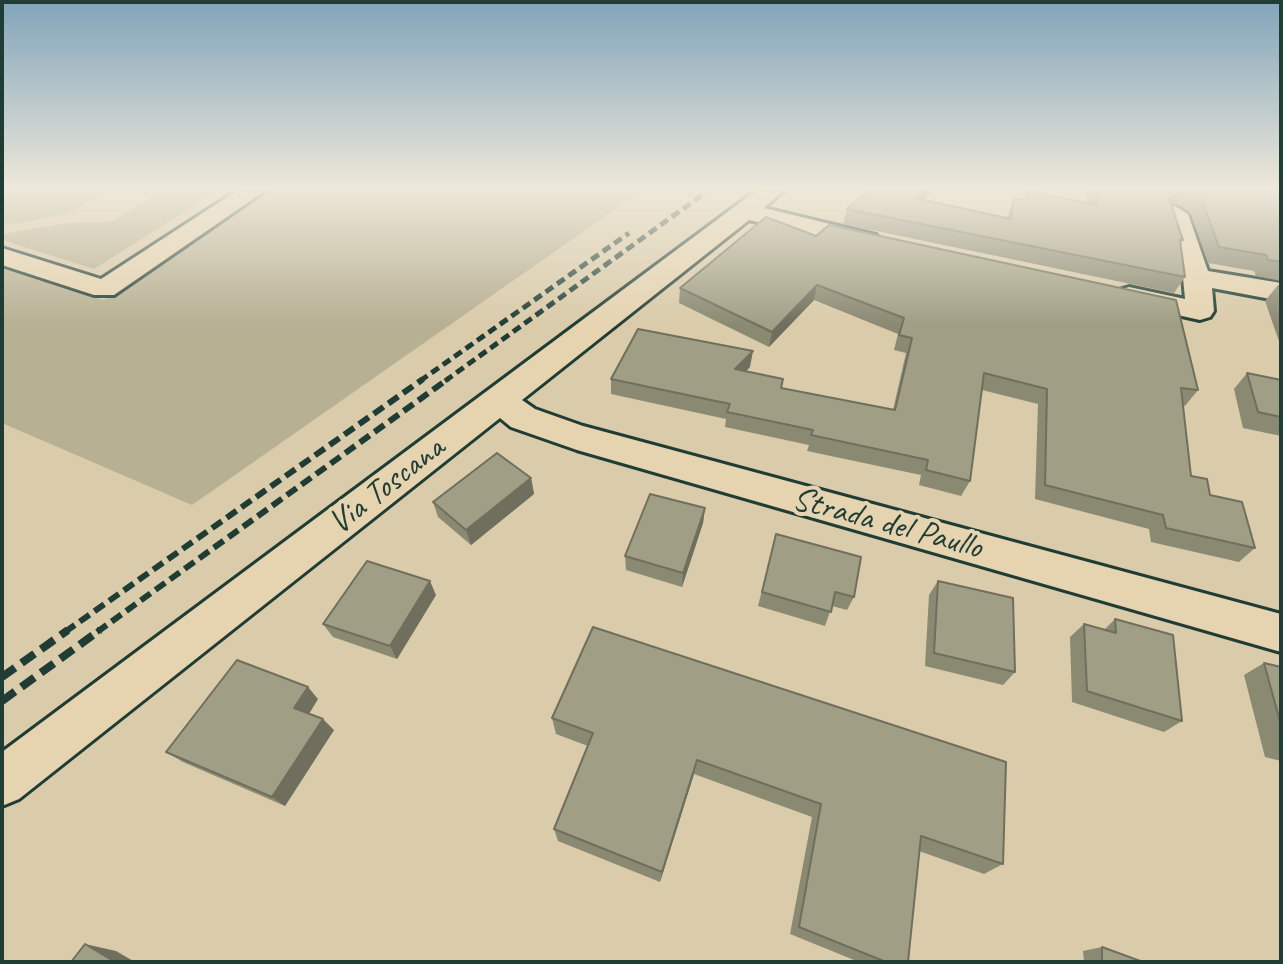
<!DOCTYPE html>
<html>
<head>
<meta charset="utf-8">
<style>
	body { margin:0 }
	#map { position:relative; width:1283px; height:964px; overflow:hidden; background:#dacbaa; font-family:Caveat,sans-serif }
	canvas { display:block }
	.frame { position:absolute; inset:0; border:4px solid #1f3d34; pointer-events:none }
</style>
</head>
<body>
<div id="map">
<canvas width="1283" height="964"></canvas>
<div class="frame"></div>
</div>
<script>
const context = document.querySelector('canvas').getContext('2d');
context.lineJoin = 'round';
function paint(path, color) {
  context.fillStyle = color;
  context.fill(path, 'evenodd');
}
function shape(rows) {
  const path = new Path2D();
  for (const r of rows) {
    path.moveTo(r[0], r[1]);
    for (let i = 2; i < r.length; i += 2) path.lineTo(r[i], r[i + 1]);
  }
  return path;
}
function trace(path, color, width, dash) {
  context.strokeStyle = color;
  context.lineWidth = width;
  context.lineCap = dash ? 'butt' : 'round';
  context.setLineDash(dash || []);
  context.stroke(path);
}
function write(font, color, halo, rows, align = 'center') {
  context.font = font + ' Caveat,sans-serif';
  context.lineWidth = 8;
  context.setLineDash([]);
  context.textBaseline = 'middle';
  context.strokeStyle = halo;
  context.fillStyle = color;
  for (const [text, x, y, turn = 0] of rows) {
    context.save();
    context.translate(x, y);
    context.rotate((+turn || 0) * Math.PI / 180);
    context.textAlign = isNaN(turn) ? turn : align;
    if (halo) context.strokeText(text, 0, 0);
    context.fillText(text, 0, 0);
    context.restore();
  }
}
paint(shape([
	[2,190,115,190,67,214,2,226],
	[166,190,219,190,94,269,2,240,2,235,14,232,68,223,110,222],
	[269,190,643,190,192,505,2,423,2,268,104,300]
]), '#b7b093');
const street = shape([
	[238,190,266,190,114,295,94,295,2,265,2,248,101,279,238,190],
	[757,190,784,190,764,208,876,235,880,241,867,249,749,220,522,400,535,409,583,426,1281,614,1281,652,577,450,511,427,500,418,19,799,2,806,2,752,757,190],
	[1175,206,1188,214,1208,271,1281,283,1281,301,1212,288,1214,311,1210,317,1200,320,1119,302,1115,296,1119,290,1129,287,1185,299,1183,277,1162,214,1175,206]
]);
trace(street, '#1f3d34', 6);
paint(street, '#e6d4b1');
trace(shape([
	[420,381,629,233],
	[445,381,709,190]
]), '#1f3d34', 5, [9, 5]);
trace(shape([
	[65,632,423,379],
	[97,632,448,379]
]), '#1f3d34', 6, [12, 6]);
trace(shape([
	[2,677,68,630],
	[2,701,100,630]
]), '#1f3d34', 8, [16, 8]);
paint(shape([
	[1087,190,1281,190,1281,281,1256,276,1254,271,1208,263,1191,213,1177,203,1172,206,1183,240,1180,245,1185,277,1174,293,843,224,847,209,923,200,1007,218,1014,198,1024,200,1028,191,1087,204],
	[766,217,1198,390,1185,406,1183,405,1191,476,1210,495,1255,548,1239,562,1151,542,1149,529,1035,499,1038,404,982,390,970,481,961,496,919,485,921,475,807,451,809,445,725,427,726,419,611,394,611,379,750,367,746,371,782,388,893,410,906,353,894,350,898,334,814,300,769,347,679,303,680,288],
	[1278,285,1281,286,1281,347,1265,301],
	[1247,373,1281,380,1281,436,1243,428,1234,389],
	[531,478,534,494,471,545,438,517,433,502],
	[705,508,703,523,682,587,626,570,625,556],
	[776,534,854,597,847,610,832,606,825,626,758,606],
	[938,581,1015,672,1003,685,925,666,929,595],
	[436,595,397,659,333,637,323,624],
	[1115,619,1182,721,1164,732,1072,702,1070,637,1084,624,1104,630],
	[593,627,1003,864,984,874,919,851,908,962,859,962,790,934,812,817,694,774,660,882,558,841,554,829,588,746,556,734,552,718],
	[1264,663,1281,667,1281,761,1265,757,1244,675],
	[318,699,309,714,334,730,285,806,183,762,166,752],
	[1102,947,1143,962,1084,962,1083,951]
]), '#8a8972');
paint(shape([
	[923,190,933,190,910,213,915,198],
	[1183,190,1185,190,1177,203,1159,213,1169,198],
	[817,285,814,300,769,347,772,332],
	[753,351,750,367,733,385,735,369],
	[531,478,534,494,471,545,466,530],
	[705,508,703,523,682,587,683,573],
	[430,581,436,595,397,659,390,646],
	[308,687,318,699,305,720,294,708],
	[323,719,334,730,285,806,272,797],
	[697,760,694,774,660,882,662,872],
	[85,944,116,951,135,962,115,962]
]), '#706f5d');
const building = shape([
	[869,190,923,190,915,198,1011,219,1014,198,1026,200,1028,191,1097,205,1096,190,1183,190,1169,198,1183,240,1180,240,1185,277,847,209,869,190],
	[1189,190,1281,190,1281,262,1268,260,1266,255,1219,247,1201,198,1189,190],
	[766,217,816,236,829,225,1176,300,1198,390,1181,388,1191,476,1207,479,1210,495,1242,502,1255,548,1166,528,1163,515,1045,485,1047,389,984,373,970,481,926,470,928,460,811,435,813,430,727,412,730,404,611,379,638,329,753,351,735,369,783,379,781,388,895,410,912,338,899,335,904,318,817,285,772,332,680,288,766,217],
	[1247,373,1281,380,1281,417,1258,412,1247,373],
	[497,453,531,478,466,530,433,502,497,453],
	[650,494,705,508,683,573,625,556,650,494],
	[776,534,861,557,854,597,835,592,831,612,762,592,776,534],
	[367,561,430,581,390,646,323,624,367,561],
	[938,581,1013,598,1015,672,934,653,938,581],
	[1115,619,1173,635,1182,721,1087,691,1084,624,1116,633,1115,619],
	[593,627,1006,762,1003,864,921,836,908,962,886,962,799,927,821,804,697,760,662,872,554,829,593,733,552,718,593,627],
	[237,660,308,687,294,708,323,719,272,797,166,752,237,660],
	[1264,663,1281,667,1281,725,1264,663],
	[85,944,115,962,71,962,85,944],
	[1102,947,1143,962,1102,962,1102,947]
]);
paint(building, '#a09f85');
trace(building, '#706f5d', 2);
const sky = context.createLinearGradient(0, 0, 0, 325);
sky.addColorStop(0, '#81a4bb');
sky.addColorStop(0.58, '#eee8d9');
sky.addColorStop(1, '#eee8d900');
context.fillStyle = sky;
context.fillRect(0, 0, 1283, 325);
write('34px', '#1f3d34', '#e6d4b1', [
	["Via Toscana",387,486,-38],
	["Strada del Paullo",887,524,15]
]);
</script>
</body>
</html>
